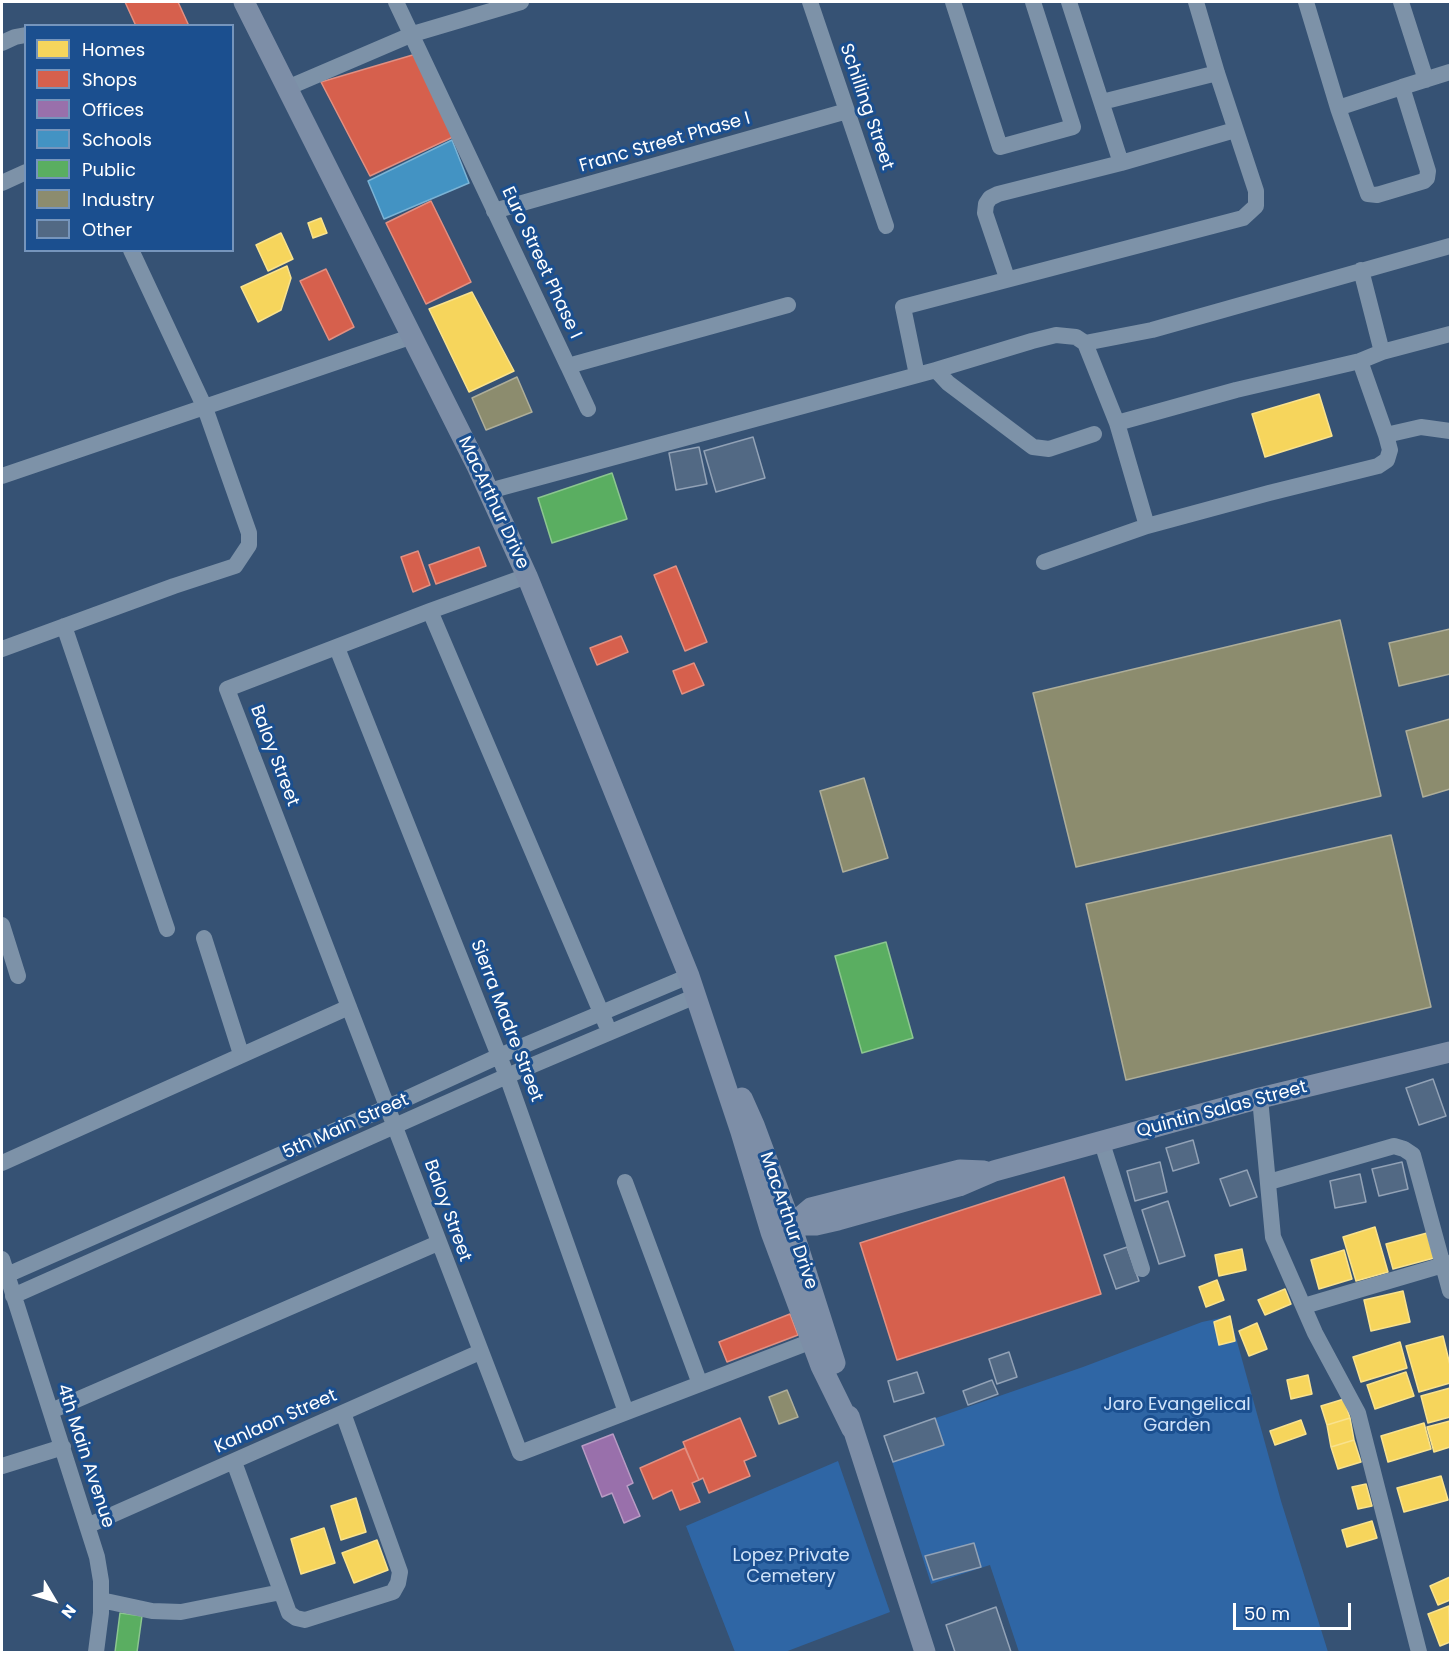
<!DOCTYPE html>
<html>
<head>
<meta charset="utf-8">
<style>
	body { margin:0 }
	#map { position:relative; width:1452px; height:1654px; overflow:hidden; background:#365274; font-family:Poppins,sans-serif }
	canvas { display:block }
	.frame { position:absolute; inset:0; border:3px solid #fff; pointer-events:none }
	.legend { position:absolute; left:24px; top:24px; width:210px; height:228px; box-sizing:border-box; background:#1b4f8f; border:2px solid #7695bc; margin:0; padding:8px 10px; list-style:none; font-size:18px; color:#fff }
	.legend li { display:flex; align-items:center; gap:12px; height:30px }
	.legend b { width:30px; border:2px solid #7695bc }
	.north { position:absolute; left:24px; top:1570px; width:60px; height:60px; -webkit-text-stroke:4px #1b4f8f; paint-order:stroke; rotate:128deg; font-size:16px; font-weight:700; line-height:24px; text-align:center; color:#fff }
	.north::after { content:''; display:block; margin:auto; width:21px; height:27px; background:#fff; clip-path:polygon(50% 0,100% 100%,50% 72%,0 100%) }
	.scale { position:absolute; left:1233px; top:1603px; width:118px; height:27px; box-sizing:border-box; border:3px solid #fff; border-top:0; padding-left:8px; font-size:18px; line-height:21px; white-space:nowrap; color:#fff; -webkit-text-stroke:4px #1b4f8f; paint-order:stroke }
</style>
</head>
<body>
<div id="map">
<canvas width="1452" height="1654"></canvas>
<div class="frame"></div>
<ul class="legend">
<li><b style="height:16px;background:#f6d55c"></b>Homes</li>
<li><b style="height:16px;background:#d6604d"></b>Shops</li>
<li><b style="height:16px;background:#9970ab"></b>Offices</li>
<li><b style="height:16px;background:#4393c3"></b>Schools</li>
<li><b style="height:16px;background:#5aae61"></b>Public</li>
<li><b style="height:16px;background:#8c8c6e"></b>Industry</li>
<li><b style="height:16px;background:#526984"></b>Other</li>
</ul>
<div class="north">N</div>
<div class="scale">50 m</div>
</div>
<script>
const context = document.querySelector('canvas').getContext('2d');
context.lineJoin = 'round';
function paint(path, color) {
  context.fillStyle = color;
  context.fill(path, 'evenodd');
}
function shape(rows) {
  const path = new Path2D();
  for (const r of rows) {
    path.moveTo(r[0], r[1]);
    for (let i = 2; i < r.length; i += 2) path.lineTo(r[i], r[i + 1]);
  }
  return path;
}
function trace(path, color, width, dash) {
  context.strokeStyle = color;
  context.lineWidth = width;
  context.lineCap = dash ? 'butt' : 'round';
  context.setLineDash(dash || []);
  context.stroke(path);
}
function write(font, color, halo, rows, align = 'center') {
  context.font = font + ' Poppins,sans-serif';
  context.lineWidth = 6;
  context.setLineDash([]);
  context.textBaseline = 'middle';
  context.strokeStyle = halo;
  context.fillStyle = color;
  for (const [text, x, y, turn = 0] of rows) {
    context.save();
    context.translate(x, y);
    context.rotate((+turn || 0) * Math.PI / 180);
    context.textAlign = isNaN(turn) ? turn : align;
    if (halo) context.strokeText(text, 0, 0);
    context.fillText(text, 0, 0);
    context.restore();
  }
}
paint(shape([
	[1230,1316,1281,1501,1328,1652,1019,1652,990,1565,931,1584,884,1436,1083,1367,1202,1322],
	[838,1461,890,1612,785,1652,735,1652,686,1526]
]), '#2f66a5');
const homes = shape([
	[321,218,327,233,313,238,308,223,321,218],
	[281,233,293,259,268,271,256,245,281,233],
	[287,266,291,278,281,310,258,322,241,287,287,266],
	[472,292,514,371,469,392,429,309,472,292],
	[1319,394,1332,436,1265,457,1252,414,1319,394],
	[1375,1227,1388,1272,1356,1281,1343,1237,1375,1227],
	[1427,1233,1434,1258,1393,1269,1386,1244,1427,1233],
	[1242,1249,1246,1270,1219,1276,1215,1255,1242,1249],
	[1344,1250,1352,1279,1319,1289,1311,1260,1344,1250],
	[1217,1280,1224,1300,1206,1307,1199,1287,1217,1280],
	[1285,1289,1291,1304,1265,1315,1258,1300,1285,1289],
	[1403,1291,1410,1322,1371,1331,1364,1300,1403,1291],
	[1230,1316,1235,1341,1219,1345,1214,1322,1230,1316],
	[1257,1323,1267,1349,1249,1356,1239,1331,1257,1323],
	[1443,1336,1450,1365,1450,1383,1419,1392,1406,1346,1443,1336],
	[1400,1342,1407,1368,1361,1382,1353,1357,1400,1342],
	[1406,1372,1414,1396,1375,1409,1367,1385,1406,1372],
	[1308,1375,1312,1394,1291,1399,1287,1380,1308,1375],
	[1450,1388,1450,1417,1428,1423,1421,1396,1450,1388],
	[1344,1399,1350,1418,1327,1425,1321,1406,1344,1399],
	[1350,1418,1354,1440,1331,1447,1327,1425,1350,1418],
	[1301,1420,1306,1434,1275,1445,1270,1431,1301,1420],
	[1450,1421,1450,1447,1434,1452,1427,1427,1450,1421],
	[1424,1423,1431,1449,1388,1462,1381,1436,1424,1423],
	[1354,1440,1361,1462,1338,1469,1331,1447,1354,1440],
	[1441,1476,1448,1500,1404,1512,1397,1488,1441,1476],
	[1366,1484,1372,1506,1358,1509,1352,1487,1366,1484],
	[356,1498,366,1532,341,1540,331,1506,356,1498],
	[1372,1521,1377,1538,1347,1547,1342,1530,1372,1521],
	[324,1528,335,1563,301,1574,291,1539,324,1528],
	[377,1540,388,1570,354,1583,342,1553,377,1540],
	[1450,1577,1450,1600,1438,1605,1430,1586,1450,1577],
	[1449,1606,1450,1642,1440,1646,1428,1614,1449,1606]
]);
paint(homes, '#f6d55c');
trace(homes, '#f9e28d', 1.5);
const shops = shape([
	[125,2,178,2,189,26,136,26,125,2],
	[416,54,453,137,370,176,321,82,416,54],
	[431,201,471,282,426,304,386,223,431,201],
	[326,269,354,327,329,340,300,281,326,269],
	[479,547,486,566,436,584,429,565,479,547],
	[418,551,430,585,413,592,401,557,418,551],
	[676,566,707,642,685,651,654,575,676,566],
	[621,636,628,652,597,665,590,648,621,636],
	[694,663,704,685,682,694,673,671,694,663],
	[1064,1177,1101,1294,897,1360,860,1243,1064,1177],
	[790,1314,798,1335,727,1362,719,1342,790,1314],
	[740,1418,756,1456,744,1461,750,1476,709,1493,703,1478,699,1480,683,1442,740,1418],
	[685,1448,699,1480,692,1483,700,1502,680,1510,672,1490,653,1499,640,1468,685,1448]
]);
paint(shops, '#d6604d');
trace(shops, '#e29082', 1.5);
const offices = shape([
	[613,1434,633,1483,627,1486,640,1516,624,1523,612,1493,602,1497,582,1446,613,1434]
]);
paint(offices, '#9970ab');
trace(offices, '#b89bc4', 1.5);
const schools = shape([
	[452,140,469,183,384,219,368,181,452,140]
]);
paint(schools, '#4393c3');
trace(schools, '#7bb3d5', 1.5);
const public = shape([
	[612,473,627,519,552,543,538,498,612,473],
	[886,942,913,1038,862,1053,835,956,886,942],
	[120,1613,142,1616,137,1652,115,1652,120,1613]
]);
paint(public, '#5aae61');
trace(public, '#8cc690', 1.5);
const industry = shape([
	[517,377,532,412,486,430,472,398,517,377],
	[1340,620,1381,796,1076,867,1033,693,1340,620],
	[1450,629,1450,674,1399,686,1389,643,1450,629],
	[1450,719,1450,789,1423,797,1406,731,1450,719],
	[864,778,888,858,843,872,820,791,864,778],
	[1391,835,1431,1007,1126,1080,1086,904,1391,835],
	[787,1390,798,1417,779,1424,769,1397,787,1390]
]);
paint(industry, '#8c8c6e');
trace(industry, '#aeae9a', 1.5);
const building = shape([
	[753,437,765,478,716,492,704,451,753,437],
	[699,447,707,484,676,490,669,453,699,447],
	[1433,1079,1446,1116,1419,1125,1406,1088,1433,1079],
	[1193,1140,1199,1163,1173,1171,1166,1148,1193,1140],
	[1160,1162,1167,1192,1135,1201,1127,1171,1160,1162],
	[1402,1162,1408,1189,1379,1196,1372,1169,1402,1162],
	[1247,1170,1257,1197,1230,1206,1220,1179,1247,1170],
	[1360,1174,1366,1202,1335,1208,1330,1181,1360,1174],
	[1168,1201,1185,1256,1159,1264,1142,1210,1168,1201],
	[1127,1247,1139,1281,1116,1289,1104,1255,1127,1247],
	[1009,1352,1017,1377,997,1384,989,1359,1009,1352],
	[917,1372,924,1393,894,1402,888,1381,917,1372],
	[992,1380,998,1394,968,1405,963,1391,992,1380],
	[935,1418,944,1445,893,1462,884,1436,935,1418],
	[974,1543,981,1567,933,1580,925,1556,974,1543],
	[996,1607,1011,1652,955,1652,946,1625,996,1607]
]);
paint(building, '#526984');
trace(building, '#92a2b6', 1.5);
trace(shape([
	[396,2,568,366,788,305],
	[810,2,886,226],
	[953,2,1000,147,1073,127,1033,2],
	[1069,2,1121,163],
	[1306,2,1338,108,1368,194,1377,195,1424,181,1427,178,1428,171,1402,87,1450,72],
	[1401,2,1426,80],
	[2,43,15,37,26,35],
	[287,88,413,34,521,2],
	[1102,102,1217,73],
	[1338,108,1402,87],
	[2,183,26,172],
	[494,211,847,111],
	[1361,270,1382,352],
	[1007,278,985,213,986,204,990,198,998,194,1121,163,1235,130],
	[568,366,588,409],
	[936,370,1032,341,1056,335,1076,337,1085,343,1152,330,1450,246],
	[917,375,903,307,1243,218,1256,206,1256,191,1217,73,1196,2],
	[1117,423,1236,390,1360,361,1382,352,1450,334],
	[1386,435,1421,427,1450,431],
	[2,476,413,336],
	[489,491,936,370,948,383,1033,447,1049,449,1094,434],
	[1147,526,1269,493,1378,466,1387,460,1390,450,1386,435,1360,361],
	[1044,562,1147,526,1117,423,1085,343],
	[527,576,430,611,227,689,520,1453,812,1341],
	[430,611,606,1024],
	[64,626,167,929],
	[337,648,507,1076,626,1412],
	[2,649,174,586,235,566,249,545,249,533,205,408,131,250],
	[2,925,18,976],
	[204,938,241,1054],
	[1260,1098,1273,1237,1315,1333,1358,1413,1419,1652],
	[1102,1143,1142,1269],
	[2,1163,349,1007],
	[625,1182,700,1384],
	[1269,1182,1394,1146,1404,1149,1413,1155,1450,1291],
	[2,1259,97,1557,101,1581,101,1613,96,1652],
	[7,1275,388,1107,499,1056,689,976],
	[13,1296,507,1076,696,996],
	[1304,1306,1450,1263],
	[51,1411,438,1243],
	[234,1462,289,1613,296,1618,305,1620,393,1592,398,1583,400,1572,343,1413],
	[2,1466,63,1447],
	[87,1526,480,1352],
	[101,1600,152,1611,181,1612,281,1592]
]), '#7d92a8', 16);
trace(shape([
	[244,2,477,466,527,576,689,976,741,1132,771,1232,821,1366,852,1429],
	[742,1098,754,1125,791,1225,835,1363],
	[791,1225,811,1208,960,1170,984,1171],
	[771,1232,791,1225,816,1225,838,1220,959,1186,994,1171,1260,1098,1450,1052],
	[849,1416,925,1652]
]), '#7d8ea7', 21);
write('18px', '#fff', '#1b4f8f', [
	["Schilling Street",866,107,71],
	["Franc Street Phase I",665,143,-16],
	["Euro Street Phase I",541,263,65],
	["MacArthur Drive",493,503,65],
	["Baloy Street",274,756,69],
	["Sierra Madre Street",506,1021,69],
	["Quintin Salas Street",1222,1110,-15],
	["5th Main Street",346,1127,-24],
	["Baloy Street",447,1211,70],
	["MacArthur Drive",788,1221,71],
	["Kanlaon Street",276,1422,-24],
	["4th Main Avenue",85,1456,72]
]);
write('18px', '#cfe3fa', '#1b4f8f', [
	["Jaro Evangelical",1177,1405],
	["Garden",1177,1426],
	["Lopez Private",791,1556],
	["Cemetery",791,1577]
]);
</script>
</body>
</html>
